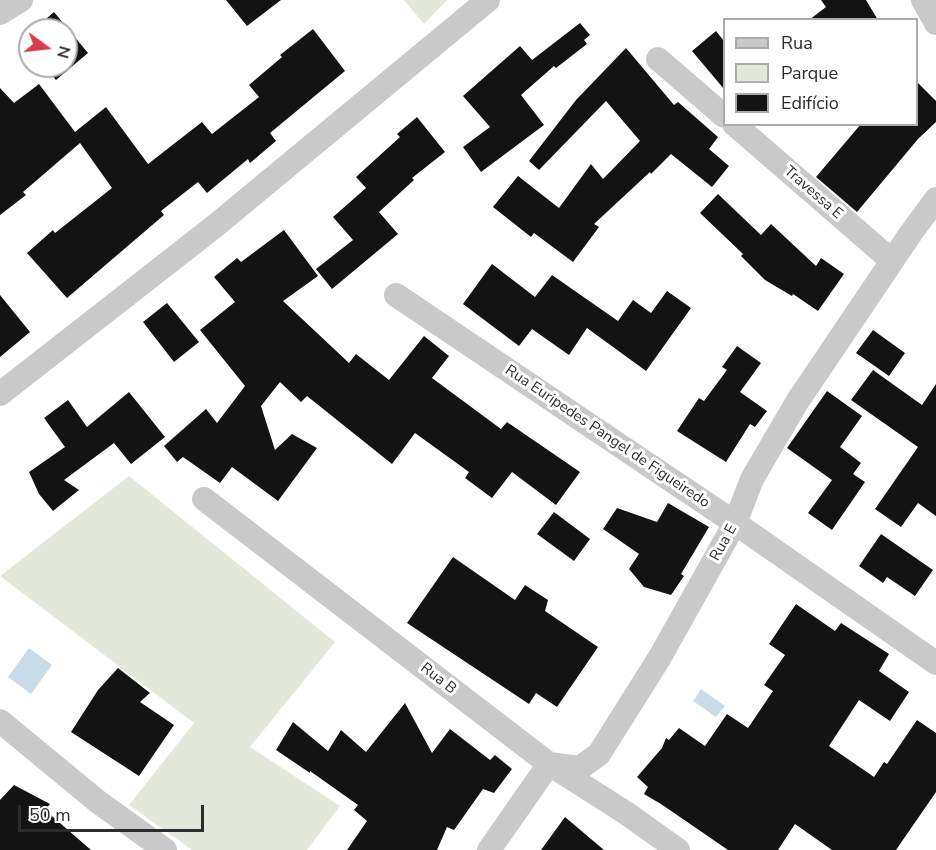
<!DOCTYPE html>
<html>
<head>
<meta charset="utf-8">
<style>
	body { margin:0 }
	#map { position:relative; width:936px; height:850px; overflow:hidden; background:#fff; font-family:"Nunito Sans",sans-serif }
	canvas { display:block }
	.legend { position:absolute; left:723px; top:18px; width:195px; height:108px; box-sizing:border-box; background:#fff; border:2px solid #ababab; margin:0; padding:8px 10px; list-style:none; font-size:18px; color:#2c2c2c }
	.legend li { display:flex; align-items:center; gap:12px; height:30px }
	.legend b { width:30px; border:2px solid #ababab }
	.north { position:absolute; left:18px; top:18px; width:60px; height:60px; box-sizing:border-box; background:#fff; border:2px solid #ababab; border-radius:50%; rotate:105deg; font-size:16px; font-weight:700; line-height:24px; text-align:center; color:#2c2c2c }
	.north::after { content:''; display:block; margin:auto; width:21px; height:27px; background:#d33e48; clip-path:polygon(50% 0,100% 100%,50% 72%,0 100%) }
	.scale { position:absolute; left:18px; top:805px; width:186px; height:27px; box-sizing:border-box; border:3px solid #2c2c2c; border-top:0; padding-left:8px; font-size:18px; line-height:21px; white-space:nowrap; color:#2c2c2c; -webkit-text-stroke:4px #fff; paint-order:stroke }
</style>
</head>
<body>
<div id="map">
<canvas width="936" height="850"></canvas>
<ul class="legend">
<li><b style="height:8px;background:#c9c9c9"></b>Rua</li>
<li><b style="height:16px;background:#e2e8da"></b>Parque</li>
<li><b style="height:16px;background:#131313"></b>Edifício</li>
</ul>
<div class="north">N</div>
<div class="scale">50 m</div>
</div>
<script>
const context = document.querySelector('canvas').getContext('2d');
context.lineJoin = 'round';
function paint(path, color) {
  context.fillStyle = color;
  context.fill(path, 'evenodd');
}
function shape(rows) {
  const path = new Path2D();
  for (const r of rows) {
    path.moveTo(r[0], r[1]);
    for (let i = 2; i < r.length; i += 2) path.lineTo(r[i], r[i + 1]);
  }
  return path;
}
function trace(path, color, width, dash) {
  context.strokeStyle = color;
  context.lineWidth = width;
  context.lineCap = dash ? 'butt' : 'round';
  context.setLineDash(dash || []);
  context.stroke(path);
}
function write(font, color, halo, rows, align = 'center') {
  context.font = font + ' "Nunito Sans",sans-serif';
  context.lineWidth = 6;
  context.setLineDash([]);
  context.textBaseline = 'middle';
  context.strokeStyle = halo;
  context.fillStyle = color;
  for (const [text, x, y, turn = 0] of rows) {
    context.save();
    context.translate(x, y);
    context.rotate((+turn || 0) * Math.PI / 180);
    context.textAlign = isNaN(turn) ? turn : align;
    if (halo) context.strokeText(text, 0, 0);
    context.fillText(text, 0, 0);
    context.restore();
  }
}
paint(shape([
	[404,0,447,0,424,24],
	[129,476,335,642,250,747,340,806,307,850,192,850,129,805,194,723,0,576]
]), '#e2e8da');
paint(shape([
	[29,648,52,665,31,694,8,677],
	[701,689,725,706,716,717,693,701]
]), '#c8dbe7');
paint(shape([
	[226,0,281,0,247,26],
	[821,0,866,0,878,20,809,20,826,7],
	[54,12,88,53,56,80,44,66,66,66,66,30,33,30],
	[580,23,590,35,584,40,587,44,556,68,554,66,521,95,544,125,481,172,463,147,490,127,463,96,520,46,532,60],
	[313,29,345,71,270,133,276,141,250,163,248,159,207,193,198,182,161,211,164,215,67,298,27,253,53,230,55,233,112,188,80,143,23,192,26,195,0,215,0,88,14,103,39,84,75,132,106,107,148,164,202,122,212,134,259,97,249,85,282,57,280,55],
	[716,31,724,41,724,89,692,51],
	[626,48,674,105,678,102,718,137,709,149,729,166,712,187,671,154,651,174,650,172,594,224,599,227,573,262,534,233,531,237,493,207,518,176,559,208,591,164,603,179,640,141,606,101,539,170,529,161,576,100],
	[916,81,936,101,936,122,918,139,857,212,816,177,861,124,916,124],
	[417,117,445,152,412,178,414,180,379,212,398,234,332,289,316,269,353,240,333,217,366,188,356,177,400,137,397,134],
	[718,194,761,235,771,224,816,266,821,258,844,274,818,311,793,294,792,296,765,280,741,256,743,254,700,213],
	[284,230,318,276,283,301,349,363,356,354,389,380,424,336,449,356,432,378,501,429,507,422,580,472,556,505,512,472,492,498,465,478,469,472,415,433,392,464,307,396,301,402,280,382,261,406,275,450,292,434,317,448,278,501,232,467,220,483,183,457,177,462,164,446,206,409,217,423,245,386,200,330,235,302,214,277,237,258,241,262],
	[492,264,535,297,552,275,618,321,633,300,651,313,667,291,691,308,646,371,587,328,569,355,532,329,519,346,463,304],
	[0,295,30,332,0,357],
	[167,303,199,342,174,362,143,322],
	[873,330,905,353,889,376,856,353],
	[737,346,761,363,740,392,767,411,755,427,750,424,726,462,677,431,699,398,704,401,727,370,722,367],
	[873,370,922,405,936,384,936,516,918,503,901,527,875,509,918,447,851,400],
	[827,391,862,416,840,447,861,463,853,474,865,482,832,530,808,513,832,480,787,448],
	[129,392,165,437,131,464,114,443,64,480,79,490,53,511,39,494,29,472,65,447,44,418,68,400,87,427],
	[668,503,709,527,681,574,684,576,671,595,644,587,629,569,639,554,603,529,617,508,657,522],
	[554,512,590,539,574,561,537,534],
	[881,534,933,570,915,596,887,577,883,583,859,566],
	[453,557,515,600,525,585,548,600,545,611,598,647,557,707,536,693,529,704,407,623],
	[796,604,835,631,841,623,889,654,879,671,909,692,890,721,859,700,829,746,874,777,884,762,887,764,917,720,936,733,936,792,896,850,832,850,795,824,778,850,728,850,661,804,644,794,648,787,637,777,662,748,666,738,669,740,679,728,705,746,727,714,748,728,773,691,764,685,785,655,769,644],
	[118,668,150,693,140,702,174,725,139,776,71,732,98,690],
	[405,703,432,753,450,729,490,760,495,755,512,769,494,793,483,789,454,830,447,827,437,850,347,850,367,821,354,810,358,805,310,771,310,773,276,750,293,722,328,751,341,730,366,752],
	[14,785,50,804,45,810,91,850,0,850,0,800],
	[565,817,604,850,541,850]
]), '#131313');
trace(shape([
	[923,0,936,23],
	[0,13,21,0],
	[658,59,724,116],
	[734,124,892,261],
	[396,295,735,523,936,663],
	[0,394,215,226,488,0],
	[204,499,549,764,626,813,678,850],
	[0,721,97,801,165,850],
	[489,850,549,764,580,768,599,754,660,657,735,523,752,479,797,402,911,233,936,199]
]), '#c9c9c9', 24);
write('15px', '#2c2c2c', '#fff', [
	["Travessa E",813,193,41],
	["Rua Euripedes Pangel de Figueiredo",607,437,34],
	["Rua E",724,543,-61],
	["Rua B",438,679,38]
]);
</script>
</body>
</html>
